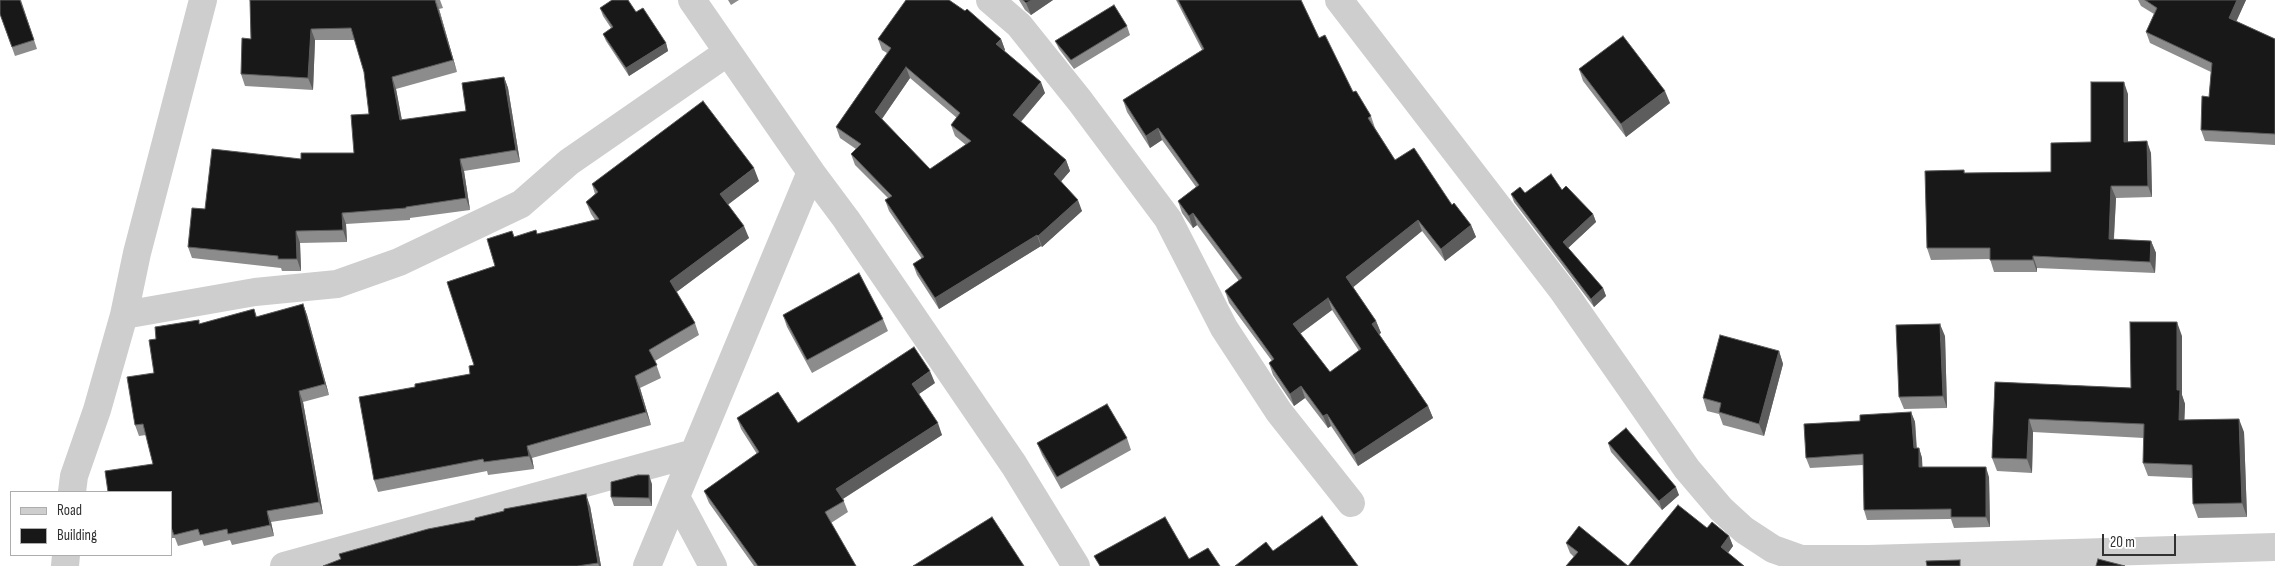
<!DOCTYPE html>
<html>
<head>
<meta charset="utf-8">
<style>
	body { margin:0 }
	#map { position:relative; width:2275px; height:566px; overflow:hidden; background:#fff; font-family:"Sofia Sans Condensed",sans-serif }
	canvas { display:block }
	.legend { position:absolute; left:10px; top:491px; width:162px; height:65px; box-sizing:border-box; background:#fff; border:1px solid #adadad; margin:0; padding:6px 9px; list-style:none; font-size:15px; color:#313131 }
	.legend li { display:flex; align-items:center; gap:10px; height:25px }
	.legend b { width:25px; border:1px solid #adadad }
	.scale { position:absolute; left:2102px; top:534px; width:74px; height:22px; box-sizing:border-box; border:2px solid #313131; border-top:0; padding-left:6px; font-size:15px; line-height:18px; white-space:nowrap; color:#313131; -webkit-text-stroke:4px #fff; paint-order:stroke }
</style>
</head>
<body>
<div id="map">
<canvas width="2275" height="566"></canvas>
<ul class="legend">
<li><b style="height:6px;background:#cecece"></b>Road</li>
<li><b style="height:14px;background:#181818"></b>Building</li>
</ul>
<div class="scale">20 m</div>
</div>
<script>
const context = document.querySelector('canvas').getContext('2d');
context.lineJoin = 'round';
function shape(rows) {
  const path = new Path2D();
  for (const r of rows) {
    path.moveTo(r[0], r[1]);
    for (let i = 2; i < r.length; i += 2) path.lineTo(r[i], r[i + 1]);
  }
  return path;
}
function trace(path, color, width, dash) {
  context.strokeStyle = color;
  context.lineWidth = width;
  context.lineCap = dash ? 'butt' : 'round';
  context.setLineDash(dash || []);
  context.stroke(path);
}
function paint(path, color) {
  context.fillStyle = color;
  context.fill(path, 'evenodd');
}
trace(shape([
	[692,0,811,172,846,219,1014,465,1076,566],
	[990,0,1019,25,1080,101,1168,219,1224,328,1279,412,1351,503],
	[1339,0,1563,291,1687,469,1721,509,1744,530,1773,549,1801,559,1869,559,2275,547],
	[124,315,255,292,337,284,399,262,521,204,569,162,728,52],
	[72,492,74,476,97,410,124,315,137,253,203,0],
	[676,497,713,566],
	[65,566,66,555],
	[284,566,694,453],
	[647,566,811,172]
]), '#cecece', 28);
paint(shape([
	[21,0,37,49,15,56,0,14],
	[250,0,440,0,443,8,439,9,457,72,396,89,402,120,466,111,504,77,508,88,520,162,464,171,470,210,410,218,410,220,346,224,347,242,300,243,301,271,282,271,281,268,192,258,188,247,205,209,301,159,354,153,369,114,364,72,355,40,315,40,313,90,245,86,241,74,251,39],
	[728,0,739,0,731,5],
	[1019,0,1053,0,1031,15,1025,10],
	[1176,0,1301,0,1319,38,1353,92,1371,116,1375,128,1395,160,1452,205,1471,225,1476,237,1445,261,1422,231,1353,287,1376,321,1381,333,1379,334,1428,406,1433,418,1358,466,1331,426,1328,428,1305,398,1294,406,1273,375,1269,363,1272,361,1229,303,1225,291,1239,281,1197,225,1193,228,1182,213,1178,201,1196,187,1162,140,1150,148,1127,112,1123,100,1202,50],
	[1332,310,1359,351,1330,372,1300,334],
	[2138,0,2246,0,2236,21,2275,39,2275,145,2205,141,2201,130,2209,97,2211,72,2150,43,2146,32,2154,14,2141,6],
	[600,8,636,12,666,43,668,51,629,76,606,41,603,34,611,28,603,16],
	[1127,26,1130,35,1074,69,1059,49,1055,41],
	[878,39,1001,39,1005,50,1004,51,1045,93,1021,122,1066,160,1070,171,1061,181,1082,211,1042,247,1041,246,939,309,917,275,913,264,922,259,889,211,885,200,888,198,855,165,851,154,856,149,840,138,836,127,887,53,882,50],
	[910,78,957,118,951,125,955,136,966,145,930,169,882,119],
	[1579,69,1670,103,1626,137,1583,81],
	[2128,94,2128,142,2151,153,2152,197,2116,198,2114,239,2151,241,2156,253,2155,273,2037,268,2037,272,1994,272,1990,259,1931,260,1927,248,1964,170,1965,173,2051,172,2091,142],
	[759,181,728,204,749,238,676,292,695,323,699,335,655,361,661,378,640,388,651,425,532,458,534,469,488,475,487,471,378,492,374,480,415,387,470,374,474,365,495,266,515,237,537,234,595,220,591,214,586,202,595,194,592,184],
	[1562,190,1593,214,1596,222,1568,248,1603,288,1606,296,1594,307,1514,202,1511,194],
	[303,304,307,315,329,395,303,402,323,514,271,522,274,536,232,545,230,540,204,546,202,540,178,546,175,538,171,538,171,492,153,464,146,435,139,436,135,425,154,373,156,339,200,324,254,309,257,317],
	[783,315,883,319,888,331,812,373,787,327],
	[1945,336,1947,408,1904,409,1899,397],
	[2182,336,2182,395,2185,404,2184,420,2244,432,2247,517,2198,518,2193,504,2193,478,2148,476,2143,463,2144,438,2033,432,2032,473,1997,471,1992,458,1995,382,2131,388],
	[1779,351,1783,364,1764,436,1723,425,1719,414,1707,411,1703,398],
	[935,383,919,394,942,435,843,499,848,512,831,523,856,566,754,566,709,503,704,491,757,454,741,429,737,418,798,423],
	[1911,412,1915,422,1917,448,1919,448,1922,458,1922,467,1989,477,1990,527,1954,528,1951,519,1867,520,1864,510,1863,465,1810,468,1806,458,1860,421],
	[1127,438,1131,450,1061,489,1042,455,1037,443],
	[1608,443,1679,495,1662,510,1611,452],
	[652,484,652,506,614,506,611,497],
	[590,506,601,566,323,566],
	[1707,528,1729,536,1733,546,1728,553,1744,566,1566,566,1574,557,1570,553,1566,543,1628,566]
]), '#8c8c8c');
paint(shape([
	[436,0,439,9,457,72,453,60],
	[1032,0,1053,0,1031,15,1026,3],
	[2237,0,2246,0,2233,29,2229,18],
	[311,29,315,40,313,90,308,78],
	[1001,39,1005,50,1000,55,996,44],
	[666,43,668,51,629,76,626,68],
	[906,67,910,78,879,123,875,112],
	[392,77,396,89,404,132,400,120],
	[504,77,508,88,520,162,516,150],
	[1041,82,1045,93,1017,126,1013,115],
	[2124,82,2128,94,2128,154,2124,142],
	[1665,91,1670,103,1626,137,1621,124],
	[1158,128,1162,140,1150,148,1146,136],
	[2147,141,2151,153,2152,197,2148,186],
	[460,159,464,171,470,210,466,198],
	[1066,160,1070,171,1058,185,1054,174],
	[754,168,759,181,725,207,720,194],
	[2111,186,2116,198,2113,251,2109,239],
	[1078,200,1082,211,1042,247,1038,236],
	[342,213,346,224,347,242,343,230],
	[1193,213,1197,225,1193,228,1189,216],
	[1593,214,1596,222,1566,250,1563,242],
	[1418,220,1422,231,1351,289,1346,277],
	[1471,225,1476,237,1445,261,1441,249],
	[744,226,749,238,674,294,670,281],
	[296,231,300,243,301,271,297,259],
	[1037,235,1041,246,939,309,935,298],
	[2151,241,2156,253,2155,273,2150,262],
	[2033,256,2037,268,2037,272,2033,260],
	[1603,288,1606,296,1594,307,1591,299],
	[1328,298,1332,310,1297,336,1293,324],
	[303,304,307,315,329,395,325,384],
	[1376,321,1381,333,1376,336,1372,324],
	[2177,322,2182,336,2182,395,2185,404,2184,433,2179,420,2177,390],
	[1940,324,1945,336,1947,408,1943,396],
	[1779,351,1783,364,1764,436,1759,424],
	[930,371,935,383,916,396,912,384],
	[635,376,640,388,651,425,646,412],
	[1301,386,1305,398,1294,406,1290,394],
	[299,391,303,402,323,514,319,502],
	[1428,406,1433,418,1358,466,1354,455],
	[1911,412,1915,422,1917,459,1914,448],
	[1327,414,1331,426,1328,428,1323,416],
	[2029,419,2033,432,2032,473,2027,459],
	[2239,419,2244,432,2247,517,2242,503],
	[938,423,942,435,841,500,836,489],
	[527,446,532,458,534,469,529,456],
	[1919,448,1922,458,1923,477,1919,467],
	[1986,467,1989,477,1990,527,1986,517],
	[649,475,652,484,652,506,649,498],
	[1676,487,1679,495,1662,510,1659,501],
	[586,494,590,506,601,566,599,566,598,563],
	[267,511,271,522,274,536,270,525],
	[1729,536,1733,546,1725,557,1721,547]
]), '#5d5d5d');
const building = shape([
	[0,0,20,0,34,40,12,47,0,14,0,0],
	[250,0,435,0,453,60,392,77,400,120,466,111,462,83,504,77,516,150,460,159,466,198,406,207,406,208,342,213,343,230,296,231,297,259,278,259,278,256,188,247,192,208,205,209,212,149,301,159,301,153,354,153,351,115,369,114,364,72,351,28,311,29,308,78,241,74,242,38,251,39,250,0],
	[612,0,628,0,636,12,643,8,666,43,626,68,603,34,613,27,600,8,612,0],
	[906,0,949,0,965,11,967,9,1001,39,996,44,1041,82,1013,115,1066,160,1054,174,1078,200,1038,236,1037,235,935,298,913,264,924,257,885,200,892,196,851,154,861,144,836,127,891,48,878,39,906,0],
	[906,67,960,113,951,125,971,141,930,169,875,112,906,67],
	[1023,0,1032,0,1026,3,1023,0],
	[1178,0,1301,0,1319,38,1325,35,1353,92,1356,91,1371,116,1368,118,1395,160,1414,148,1452,205,1454,203,1471,225,1441,249,1418,220,1346,277,1376,321,1372,324,1428,406,1354,455,1327,414,1323,416,1301,386,1290,394,1269,363,1274,359,1225,291,1242,278,1193,213,1189,216,1178,201,1199,185,1158,128,1146,136,1123,100,1204,49,1178,0],
	[1328,298,1361,349,1330,372,1293,324,1328,298],
	[2145,0,2237,0,2229,18,2275,39,2275,134,2201,130,2202,96,2209,97,2212,63,2146,32,2157,8,2145,0],
	[1114,5,1127,26,1071,60,1055,41,1114,5],
	[1623,36,1665,91,1621,124,1579,69,1623,36],
	[2091,82,2124,82,2124,142,2147,141,2148,186,2111,186,2109,239,2151,241,2150,262,2033,256,2033,260,1990,260,1990,248,1927,248,1925,171,1964,170,1964,173,2051,172,2051,143,2091,142,2091,82],
	[703,101,754,168,720,194,744,226,670,281,695,323,649,350,657,365,635,376,646,412,527,446,529,456,484,462,483,459,374,480,359,397,415,387,415,384,470,374,469,366,474,365,447,282,495,266,487,239,512,231,514,237,536,230,537,234,599,219,586,202,598,192,592,184,703,101],
	[1551,174,1562,190,1566,186,1593,214,1563,242,1603,288,1591,299,1511,194,1520,187,1525,193,1551,174],
	[859,273,883,319,807,360,783,315,859,273],
	[303,304,325,384,299,391,319,502,267,511,270,525,228,534,227,529,200,535,198,529,174,535,171,527,171,492,108,492,105,471,153,464,143,424,135,425,127,377,154,373,149,340,156,339,155,327,199,320,199,324,254,309,256,317,303,304],
	[2130,322,2177,322,2177,390,2180,390,2179,420,2239,419,2242,503,2193,504,2192,465,2143,463,2144,424,2029,419,2027,459,1992,458,1995,382,2131,388,2130,322],
	[1940,324,1943,396,1899,397,1896,325,1940,324],
	[1720,335,1779,351,1759,424,1719,412,1721,403,1703,398,1720,335],
	[914,347,930,371,912,384,938,423,836,489,844,501,825,512,856,566,758,566,704,491,759,452,737,418,778,392,798,423,914,347],
	[1107,404,1127,438,1057,477,1037,443,1107,404],
	[1911,412,1914,448,1919,448,1919,467,1986,467,1986,517,1951,517,1951,509,1864,510,1863,454,1806,458,1804,424,1860,421,1860,415,1911,412],
	[1626,428,1676,487,1659,501,1608,443,1626,428],
	[638,475,649,475,649,498,611,497,611,482,638,475],
	[586,494,598,563,577,566,323,566,341,559,339,554,428,529,475,520,475,518,504,511,504,509,586,494],
	[1678,505,1707,528,1712,522,1729,536,1721,547,1744,566,1566,566,1578,552,1566,543,1579,526,1628,566,1678,505],
	[1322,516,1358,566,1235,566,1266,542,1273,551,1322,516],
	[992,517,1024,566,913,566,992,517],
	[1165,517,1189,559,1208,548,1220,566,1100,566,1094,556,1165,517],
	[2098,559,2125,566,2096,566,2098,559],
	[1960,560,1960,566,1927,566,1926,561,1960,560]
]);
paint(building, '#181818');
trace(building, '#5d5d5d', 1);
</script>
</body>
</html>
